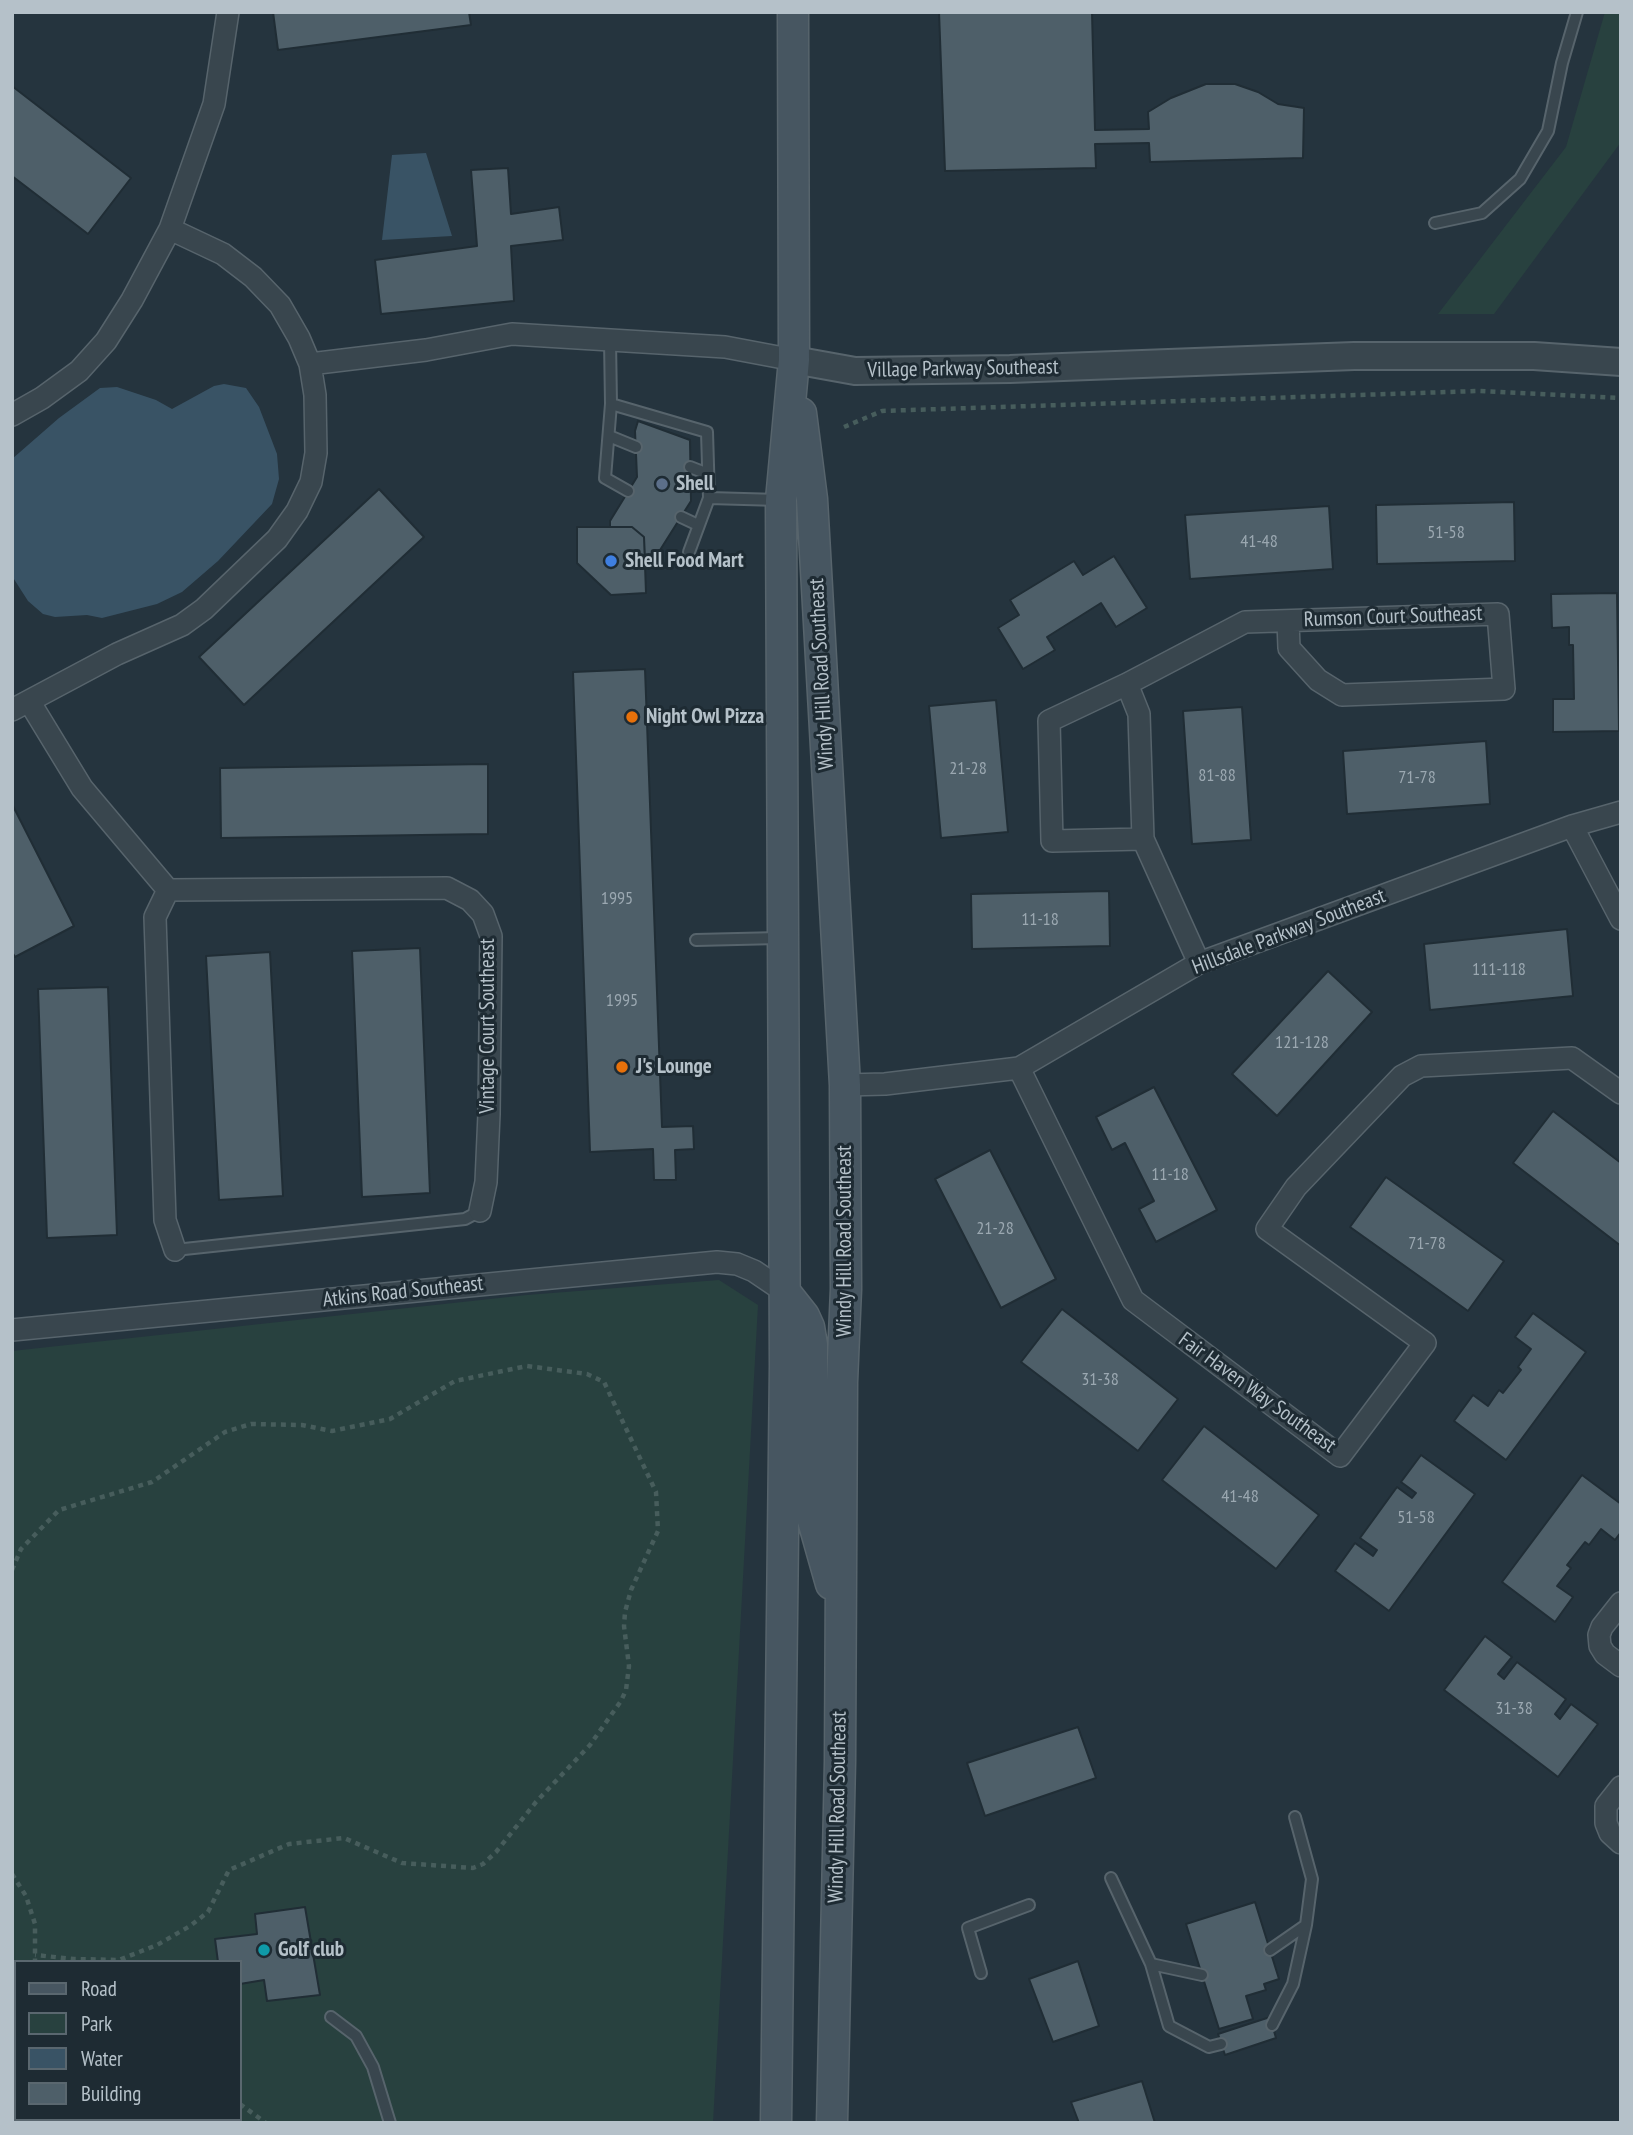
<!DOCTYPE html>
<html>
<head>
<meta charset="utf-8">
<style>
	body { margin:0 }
	#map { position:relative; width:1633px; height:2135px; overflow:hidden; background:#25343e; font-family:"PT Sans Narrow",sans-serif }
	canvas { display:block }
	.frame { position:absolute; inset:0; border:14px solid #b5c1c9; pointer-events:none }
	.legend { position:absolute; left:14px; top:1960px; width:228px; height:161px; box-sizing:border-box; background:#1e2b33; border:2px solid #5a676f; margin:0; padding:9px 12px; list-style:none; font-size:21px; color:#b5c1c9 }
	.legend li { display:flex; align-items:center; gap:14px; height:35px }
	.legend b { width:35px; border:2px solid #5a676f }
</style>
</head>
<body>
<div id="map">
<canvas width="1633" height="2135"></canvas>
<div class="frame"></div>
<ul class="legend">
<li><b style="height:9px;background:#475661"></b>Road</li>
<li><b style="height:19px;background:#28413f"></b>Park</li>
<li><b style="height:19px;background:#395365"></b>Water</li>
<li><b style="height:19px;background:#4e5f69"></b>Building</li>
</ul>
</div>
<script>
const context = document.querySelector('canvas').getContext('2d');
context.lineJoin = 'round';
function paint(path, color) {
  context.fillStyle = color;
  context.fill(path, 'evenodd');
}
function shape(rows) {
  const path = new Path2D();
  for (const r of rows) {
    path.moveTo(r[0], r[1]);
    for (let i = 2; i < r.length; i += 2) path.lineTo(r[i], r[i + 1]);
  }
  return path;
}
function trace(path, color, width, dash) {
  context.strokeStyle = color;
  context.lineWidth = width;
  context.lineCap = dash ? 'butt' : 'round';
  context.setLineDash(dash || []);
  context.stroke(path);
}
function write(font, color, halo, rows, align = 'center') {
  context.font = font + ' "PT Sans Narrow",sans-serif';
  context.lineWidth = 6;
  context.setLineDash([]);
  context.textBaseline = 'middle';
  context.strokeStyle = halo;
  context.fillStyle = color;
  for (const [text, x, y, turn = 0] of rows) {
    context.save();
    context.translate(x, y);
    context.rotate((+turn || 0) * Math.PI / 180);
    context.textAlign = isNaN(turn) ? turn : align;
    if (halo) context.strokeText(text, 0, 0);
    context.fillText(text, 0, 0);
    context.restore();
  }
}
paint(shape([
	[1605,12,1621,12,1621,142,1494,314,1438,314,1566,147],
	[719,1280,758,1305,713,2123,12,2123,12,1351,527,1295],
	[16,1962,240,1962,240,2119,16,2119]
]), '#28413f');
paint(shape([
	[426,153,452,236,382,240,392,155],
	[224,384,246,388,259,407,277,454,279,479,272,504,218,561,182,592,157,604,102,618,87,615,55,617,43,614,28,601,12,576,12,459,59,418,100,388,117,387,156,400,172,409,214,386]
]), '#395365');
const building = shape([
	[273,12,469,12,471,25,278,50,273,12],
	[939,12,1092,12,1095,130,1149,129,1148,112,1171,98,1206,84,1235,84,1258,92,1278,104,1304,108,1303,158,1150,162,1149,143,1095,144,1096,168,945,171,939,12],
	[12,86,131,178,88,234,12,176,12,86],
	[508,168,511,214,559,207,563,240,511,246,514,301,381,314,375,260,477,246,471,170,508,168],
	[638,421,690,440,691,501,655,558,645,559,644,537,632,527,610,527,610,521,637,477,635,431,638,421],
	[379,489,424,537,244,705,199,657,379,489],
	[1514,502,1515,561,1377,564,1376,505,1514,502],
	[1329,506,1333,569,1190,579,1185,515,1329,506],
	[577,527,632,527,644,537,646,593,611,595,577,563,577,527],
	[1114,556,1147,608,1116,627,1101,603,1047,637,1055,650,1023,669,998,628,1019,615,1010,600,1074,561,1083,575,1114,556],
	[1617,593,1619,731,1553,732,1553,699,1574,699,1573,645,1569,645,1569,627,1552,628,1551,594,1617,593],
	[645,669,662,1127,693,1126,694,1149,675,1150,676,1180,654,1180,653,1149,590,1152,573,672,645,669],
	[996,700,1008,832,941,838,929,706,996,700],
	[1242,707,1251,840,1192,844,1183,711,1242,707],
	[1486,741,1490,804,1347,814,1343,751,1486,741],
	[488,764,488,834,221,838,220,768,488,764],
	[12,804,74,926,15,957,12,952,12,804],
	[1109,891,1110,946,972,949,971,894,1109,891],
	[1567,929,1573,996,1430,1010,1424,944,1567,929],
	[420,948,430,1193,362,1197,352,951,420,948],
	[270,952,283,1196,219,1200,206,956,270,952],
	[1328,971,1372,1012,1277,1116,1232,1074,1328,971],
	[108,987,117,1235,47,1238,38,989,108,987],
	[1154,1087,1217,1210,1156,1242,1139,1209,1154,1201,1125,1143,1112,1150,1096,1117,1154,1087],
	[1553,1111,1621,1163,1621,1246,1513,1163,1553,1111],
	[990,1150,1056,1279,1001,1308,935,1179,990,1150],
	[1386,1177,1504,1261,1468,1311,1350,1227,1386,1177],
	[1062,1309,1178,1399,1138,1451,1021,1362,1062,1309],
	[1533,1313,1586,1352,1506,1460,1454,1421,1473,1395,1488,1406,1499,1390,1503,1393,1521,1370,1518,1367,1531,1349,1515,1337,1533,1313],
	[1204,1426,1319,1515,1276,1569,1162,1480,1204,1426],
	[1421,1455,1475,1494,1389,1611,1335,1571,1355,1543,1373,1556,1377,1550,1360,1538,1397,1487,1412,1498,1416,1493,1401,1482,1421,1455],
	[1582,1475,1621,1504,1621,1532,1615,1540,1601,1529,1589,1545,1585,1542,1567,1565,1571,1568,1557,1586,1573,1597,1555,1622,1502,1582,1582,1475],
	[1485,1636,1512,1657,1498,1674,1504,1679,1517,1662,1566,1699,1555,1714,1560,1719,1571,1704,1598,1724,1558,1777,1444,1690,1485,1636],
	[1078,1727,1096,1778,985,1816,967,1763,1078,1727],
	[1255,1902,1279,1979,1264,1984,1266,1990,1246,1996,1253,2019,1219,2029,1186,1924,1255,1902],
	[305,1907,320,1995,267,2001,264,1980,240,1984,240,1962,218,1962,215,1939,257,1934,255,1914,305,1907],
	[1078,1961,1099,2026,1053,2042,1029,1979,1078,1961],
	[1270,2017,1276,2038,1225,2055,1218,2034,1270,2017],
	[1142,2081,1155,2123,1079,2123,1071,2102,1142,2081]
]);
paint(building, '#4e5f69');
trace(building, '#202d35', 2);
const service = shape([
	[1435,223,1482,213,1520,179,1548,131,1562,63,1577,12],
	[610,340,611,404,605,478,628,491],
	[611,404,707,432,709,498,689,552],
	[609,436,636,447],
	[690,467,708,474],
	[709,498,779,500],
	[681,517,698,525],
	[696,940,779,938],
	[175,1250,465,1219,480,1211],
	[1111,1878,1151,1964,1202,1975],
	[1270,1950,1306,1925,1312,1879,1295,1817],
	[1151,1964,1169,2026,1209,2047,1221,2044],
	[981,1973,968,1928,1029,1905],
	[331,2017,356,2036,373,2067,390,2123],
	[1272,2025,1293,1984,1306,1925]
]);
const minor = shape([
	[310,364,426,350,512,334,725,347,794,360],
	[12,415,42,398,79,371,106,341,132,300,170,229,214,104,228,12],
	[1127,684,1049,721,1052,841,1143,839],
	[29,701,82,788,168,890,155,917,165,1220,175,1250],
	[12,710,117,654,182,625,204,609,277,539,297,511,311,482,316,453,315,395,310,364,299,338,280,305,253,277,223,254,170,229],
	[1572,826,1621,919],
	[168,890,447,888,470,900,483,914,491,936,489,1114,486,1182,480,1211],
	[1199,963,1143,839,1139,714,1127,684,1245,622,1498,614,1504,689,1342,695,1318,680,1289,648,1288,621],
	[1019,1068,1133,1300,1340,1456,1425,1343,1267,1229,1296,1187,1402,1076,1421,1066,1572,1058,1621,1093],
	[845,1085,885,1084,1019,1068,1199,963,1572,826,1621,812],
	[12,1330,717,1262,737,1264,754,1271,785,1292],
	[1621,1603,1602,1627,1599,1635,1600,1646,1605,1654,1621,1666],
	[1621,1787,1606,1806,1606,1823,1610,1833,1621,1843]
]);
const tertiary = shape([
	[794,360,855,371,1010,369,1354,356,1534,356,1621,362]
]);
const secondary = shape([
	[801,413,812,499,845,1085,846,1289,842,1382,840,1762,832,2123],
	[785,1292,804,1316,809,1327,812,1345,812,1517,831,1584],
	[776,2123,785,1366,781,500,794,360,793,12]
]);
trace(service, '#57646c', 14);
trace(minor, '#57646c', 24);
trace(tertiary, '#57646c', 30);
trace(secondary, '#57646c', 33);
trace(shape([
	[844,427,882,411,1478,391,1621,398],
	[12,1570,21,1549,59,1510,152,1482,225,1432,251,1424,302,1425,332,1431,390,1419,455,1381,527,1366,587,1374,604,1382,656,1492,658,1531,631,1590,625,1612,624,1626,629,1666,626,1690,621,1701,590,1745,536,1802,496,1852,483,1864,473,1868,402,1863,344,1838,289,1844,229,1870,208,1912,190,1926,157,1945,119,1960,74,1959,35,1955],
	[12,1874,26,1896,35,1924,35,1962],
	[240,2104,266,2123]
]), '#475d5c', 4.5, [5, 5]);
trace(service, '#39464e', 10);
trace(minor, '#39464e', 21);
trace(tertiary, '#39464e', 26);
trace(secondary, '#475661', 30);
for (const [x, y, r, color] of [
	[662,484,7,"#5c6f8a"],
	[611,561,7,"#3f7fe0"],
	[632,717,7,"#e8710a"],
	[622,1067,7,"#e8710a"],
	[264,1950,7,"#0f9aa8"]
]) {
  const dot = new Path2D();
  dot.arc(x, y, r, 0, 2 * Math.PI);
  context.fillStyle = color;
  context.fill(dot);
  trace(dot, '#1e2b33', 2.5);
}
write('18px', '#9ba8b1', null, [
	["51-58",1446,533],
	["41-48",1259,542],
	["21-28",968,769],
	["81-88",1217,776],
	["71-78",1417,778],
	["1995",617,899],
	["11-18",1040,920],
	["111-118",1499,970],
	["1995",622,1001],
	["121-128",1302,1043],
	["11-18",1170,1175],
	["21-28",995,1229],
	["71-78",1427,1244],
	["31-38",1100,1380],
	["41-48",1240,1497],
	["51-58",1416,1518],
	["31-38",1514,1709]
]);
write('21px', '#b5c1c9', '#1e2b33', [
	["Village Parkway Southeast",963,369,-1],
	["Rumson Court Southeast",1393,617,-2],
	["Windy Hill Road Southeast",822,674,-93],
	["Hillsdale Parkway Southeast",1289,932,-21],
	["Vintage Court Southeast",488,1026,-90],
	["Windy Hill Road Southeast",845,1241,-90],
	["Atkins Road Southeast",403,1292,-6],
	["Fair Haven Way Southeast",1257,1393,36],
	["Windy Hill Road Southeast",838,1807,-89]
]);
write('bold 21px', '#b5c1c9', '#1e2b33', [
	["Shell",676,484],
	["Shell Food Mart",625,561],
	["Night Owl Pizza",646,717],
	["J's Lounge",636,1067],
	["Golf club",278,1950]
], 'left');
</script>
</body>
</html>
